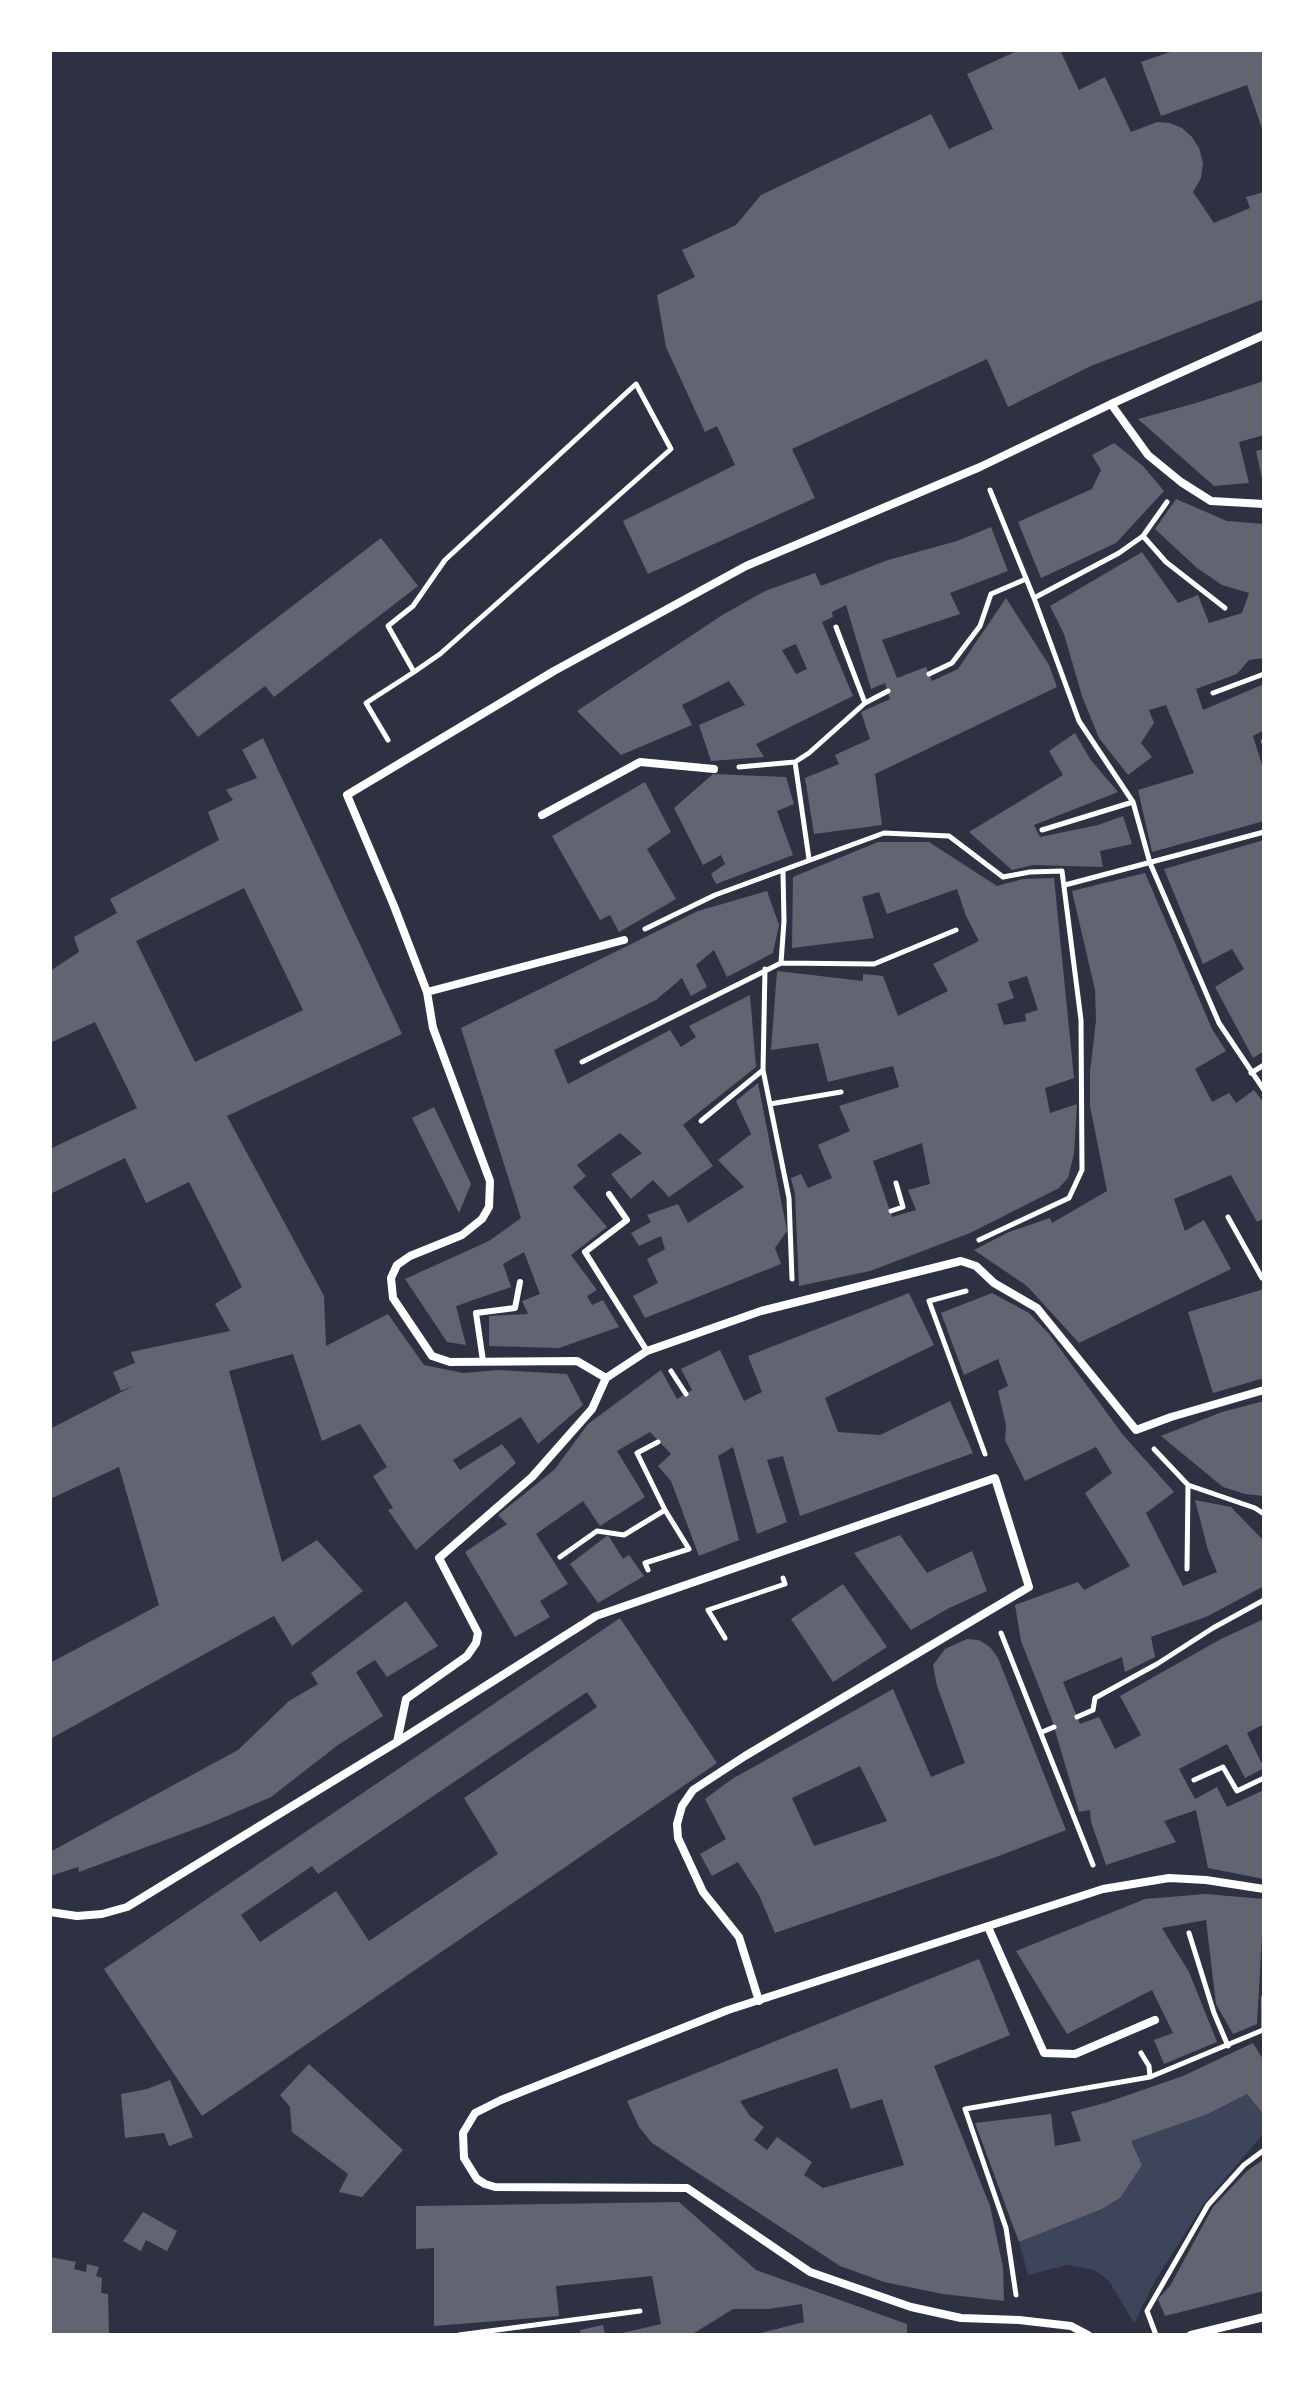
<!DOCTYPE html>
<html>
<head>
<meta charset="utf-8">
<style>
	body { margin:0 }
	#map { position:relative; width:1314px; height:2385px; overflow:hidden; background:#2d3142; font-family:"DM Sans",sans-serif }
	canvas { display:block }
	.frame { position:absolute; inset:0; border:52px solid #fff; pointer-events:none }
</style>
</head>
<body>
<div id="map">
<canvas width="1314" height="2385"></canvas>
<div class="frame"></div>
</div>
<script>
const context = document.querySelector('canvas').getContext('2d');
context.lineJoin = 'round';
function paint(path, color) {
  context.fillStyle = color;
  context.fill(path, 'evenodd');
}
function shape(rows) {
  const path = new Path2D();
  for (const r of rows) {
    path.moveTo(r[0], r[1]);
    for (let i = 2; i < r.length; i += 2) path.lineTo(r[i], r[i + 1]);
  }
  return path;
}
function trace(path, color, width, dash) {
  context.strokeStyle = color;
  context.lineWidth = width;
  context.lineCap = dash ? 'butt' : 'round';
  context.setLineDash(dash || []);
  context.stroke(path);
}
paint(shape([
	[1247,2094,1264,2115,1264,2133,1205,2202,1155,2281,1134,2323,1109,2281,1094,2270,1067,2265,1028,2275,1019,2242,1102,2209,1120,2198,1142,2165,1131,2141,1208,2114]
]), '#3c4559');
paint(shape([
	[1019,50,1060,50,1079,90,1105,77,1131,132,1157,122,1170,123,1182,128,1192,137,1199,148,1203,163,1201,178,1193,192,1214,223,1250,208,1246,197,1264,192,1264,299,1091,366,1008,407,987,359,792,449,815,498,648,574,623,521,735,465,717,426,705,432,666,347,657,295,695,277,682,250,736,225,761,195,931,114,949,149,993,129,967,74],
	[1176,50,1264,50,1264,134,1247,85,1161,116,1141,62],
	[1264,381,1264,435,1239,442,1249,483,1214,486,1138,419,1196,403],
	[1114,443,1143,466,1164,491,1116,543,1041,578,1018,522,1092,489,1101,470,1092,455],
	[1264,449,1264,483,1263,483,1256,451],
	[1176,499,1227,521,1264,524,1264,658,1249,660,1237,674,1196,689,1203,710,1264,684,1264,730,1253,736,1264,772,1264,821,1152,852,1138,790,1194,773,1166,705,1149,710,1154,723,1141,743,1152,757,1128,775,1099,738,1082,696,1064,634,1050,606,1142,552,1178,603,1198,595,1209,623,1242,613,1249,593,1222,585,1197,568,1155,529],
	[991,527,1008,571,950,593,960,614,882,640,897,678,926,667,932,681,958,669,1006,598,1049,665,1057,687,875,774,882,825,814,834,805,778,839,764,835,755,870,739,861,712,890,699,885,683,871,689,846,605,832,612,833,617,822,622,853,696,756,744,764,757,711,761,699,725,745,705,729,681,682,705,692,725,621,755,577,711,724,614,765,591,815,573,821,586,888,560,957,541],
	[796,644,807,669,796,674,782,650],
	[381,538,418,586,274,697,265,686,198,737,170,700],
	[1075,733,1090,759,1118,792,1034,825,1040,837,1098,825,1123,816,1132,844,1100,851,1103,867,1033,865,1012,870,969,832,1063,775,1049,751],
	[263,738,402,1034,227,1116,324,1296,326,1346,388,1314,424,1365,463,1373,498,1370,567,1374,583,1405,538,1444,521,1417,453,1460,460,1470,502,1444,516,1463,416,1550,388,1510,393,1508,373,1476,387,1467,360,1424,322,1441,293,1354,229,1371,282,1562,317,1540,363,1591,292,1646,274,1616,50,1739,50,1663,159,1605,119,1467,50,1499,50,1429,135,1385,121,1391,113,1372,135,1363,131,1352,230,1331,215,1304,242,1287,189,1182,146,1203,125,1158,50,1194,50,1149,137,1108,95,1022,50,1043,50,971,79,952,74,937,117,913,110,899,219,840,208,812,233,800,226,790,257,778,242,750],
	[244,888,303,1010,195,1062,136,941],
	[713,774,786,777,794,804,777,811,793,855,716,884,711,874,725,864,721,855,703,865,674,808],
	[645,782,671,832,647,849,676,899,619,932,610,915,600,920,552,836],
	[1264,840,1264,1051,1253,1058,1215,987,1244,969,1232,949,1203,964,1164,869],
	[878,842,929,842,997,886,1023,879,1054,878,1074,1078,1045,1088,1050,1113,1077,1104,1074,1154,1068,1178,1059,1188,970,1233,870,1271,799,1286,795,1194,791,1178,801,1174,808,1188,832,1178,818,1145,850,1131,839,1106,899,1087,893,1066,828,1082,818,1043,771,1050,777,971,863,981,863,974,883,976,898,1016,948,991,933,964,979,941,966,916,957,889,887,914,879,892,862,897,874,938,792,948,793,877],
	[1027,976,1038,1010,1025,1014,1026,1021,1004,1025,997,1004,1014,998,1008,982],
	[922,1143,930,1184,908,1190,916,1210,892,1217,873,1161],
	[1145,873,1212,1029,1226,1051,1195,1069,1212,1102,1229,1093,1236,1103,1254,1090,1264,1103,1264,1218,1257,1222,1231,1175,1174,1199,1185,1231,1204,1220,1231,1269,1079,1343,1027,1286,974,1250,1009,1232,1050,1218,1052,1223,1107,1191,1090,1106,1090,1072,1096,1020,1095,990,1072,891],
	[767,891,779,925,773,953,727,977,714,950,696,965,707,987,691,996,682,978,656,1000,554,1050,568,1084,670,1030,681,1047,696,1037,689,1026,750,995,756,1067,683,1125,713,1166,669,1197,653,1180,631,1199,611,1174,642,1153,620,1133,577,1165,586,1176,573,1187,607,1227,571,1255,597,1290,587,1296,592,1305,603,1300,619,1327,559,1348,489,1346,489,1316,528,1314,522,1301,540,1294,524,1252,503,1264,511,1287,456,1306,466,1345,447,1342,405,1279,489,1241,521,1218,461,1028,698,911],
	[758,1083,787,1231,775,1248,781,1264,645,1318,633,1296,658,1283,647,1259,665,1249,661,1236,639,1246,631,1233,651,1222,647,1215,678,1204,688,1223,744,1187,718,1160,751,1134,736,1101],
	[434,1107,471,1184,459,1213,412,1118],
	[1264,1289,1264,1378,1213,1393,1188,1312],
	[909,1293,934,1345,825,1398,838,1432,880,1435,950,1401,973,1453,800,1516,783,1456,767,1460,787,1522,757,1534,733,1447,718,1456,739,1540,699,1556,671,1481,658,1466,671,1454,650,1432,617,1451,645,1497,600,1526,583,1501,536,1534,568,1584,540,1601,550,1617,515,1637,465,1552,507,1524,498,1515,554,1470,588,1424,661,1370,677,1399,692,1390,681,1369,720,1350,744,1401,762,1392,748,1356],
	[992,1293,1029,1313,1050,1335,1123,1435,1174,1492,1146,1513,1183,1586,1217,1572,1208,1550,1195,1500,1231,1507,1264,1541,1264,1586,1208,1616,1151,1637,1155,1657,1125,1672,1122,1657,1063,1682,1080,1724,1099,1717,1115,1749,1141,1735,1120,1696,1221,1639,1264,1619,1264,1724,1247,1733,1264,1768,1245,1778,1227,1744,1179,1769,1195,1799,1217,1787,1227,1807,1264,1790,1264,1879,1208,1868,1196,1810,1164,1821,1176,1842,1106,1865,1091,1822,1090,1810,1079,1812,1052,1720,1021,1641,1015,1605,1078,1582,1084,1590,1130,1566,1085,1493,1112,1473,1096,1447,1025,1481,1005,1440,1006,1425,998,1391,1008,1386,998,1359,964,1375,941,1313],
	[1264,1401,1264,1496,1245,1494,1223,1487,1161,1436,1222,1412],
	[608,1535,623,1559,629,1555,644,1576,598,1603,570,1564],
	[900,1535,927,1573,972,1551,987,1591,949,1608,911,1630,854,1553],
	[843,1584,887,1647,833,1682,791,1619],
	[406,1601,438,1646,387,1677,375,1660,356,1672,383,1716,338,1745,271,1797,211,1823,79,1872,78,1867,50,1876,50,1852,238,1750,289,1701,318,1684,311,1673],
	[620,1618,717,1763,202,2116,104,1969],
	[587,1692,597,1707,464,1798,498,1854,369,1941,336,1891,260,1942,241,1915,312,1866,318,1874],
	[967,1639,979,1640,990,1647,998,1658,1066,1830,999,1856,775,1933,759,1895,738,1862,712,1876,700,1854,726,1839,705,1799,732,1779,893,1689,931,1777,965,1763,937,1686,933,1665,945,1649],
	[860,1766,887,1821,814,1846,792,1798],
	[1205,1894,1264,1899,1257,2024,1233,2034,1216,2004,1206,1920,1162,1928,1189,1972,1217,2042,1164,2064,1154,2040,1173,2033,1152,1990,1067,2034,1016,1951,1145,1899],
	[979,1959,1010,2035,934,2066,990,2206,1003,2267,1004,2301,943,2294,884,2282,840,2266,652,2143,639,2127,627,2101],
	[837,2068,851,2109,882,2099,904,2165,823,2188,804,2175,812,2162,777,2137,767,2150,754,2140,764,2127,750,2116,740,2101],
	[1253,2043,1264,2061,1264,2115,1247,2094,1208,2114,1131,2141,1142,2165,1120,2198,1102,2209,1019,2242,975,2123,1051,2114,1055,2146,1081,2141,1071,2112,1108,2102,1183,2076],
	[309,2064,403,2150,362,2197,339,2192,348,2174,292,2132,290,2107,280,2095],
	[170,2080,193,2137,169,2146,164,2133,125,2138,121,2094,147,2089],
	[1264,2159,1264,2291,1165,2316,1158,2299,1170,2286,1213,2207,1247,2171],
	[679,2202,756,2270,907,2324,907,2335,753,2335,804,2322,802,2304,769,2309,733,2309,691,2335,613,2335,661,2324,652,2276,556,2286,559,2316,434,2326,434,2248,416,2249,416,2206],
	[143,2212,177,2231,167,2251,146,2240,141,2251,123,2241],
	[50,2257,76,2262,74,2269,86,2272,87,2264,99,2267,96,2276,102,2278,101,2293,108,2294,109,2335,50,2335],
	[603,2325,605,2335,581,2335,580,2330]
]), '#626471');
trace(shape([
	[990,490,1034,598,1079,721,1133,802,1150,863,1219,1023,1264,1090],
	[1143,536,1166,562,1225,608],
	[1034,598,1119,553,1143,536,1167,502],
	[836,627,865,703],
	[929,674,952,663,980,626,991,594,1026,579],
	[1213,693,1264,674],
	[388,740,366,703,414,672,440,654,671,449,636,384,445,560,413,606,388,626,414,672],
	[1264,741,1264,742],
	[795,762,809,859],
	[739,767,795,762,809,753,865,703,888,691],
	[1042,830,1133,802],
	[1065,885,1264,832],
	[645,929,715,895,884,833,949,836,1003,877,1030,872,1062,871,1081,1020,1082,1170,1069,1198,979,1240],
	[781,963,784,921,783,872],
	[765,969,763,1070,789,1198,792,1279],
	[582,1062,781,963,874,964,956,930],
	[1251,1073,1264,1065],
	[770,1104,841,1092],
	[701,1121,763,1070],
	[891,1211,903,1207,896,1183],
	[1228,1217,1262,1278,1264,1277],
	[966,1291,929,1301,985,1454],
	[671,1371,686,1394],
	[1154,1449,1188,1485,1255,1508,1264,1514],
	[560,1557,597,1531,624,1535,665,1510],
	[1187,1569,1188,1485],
	[648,1570,645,1563,689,1549,665,1510,637,1453,658,1442],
	[1001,1633,1093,1865],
	[725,1638,708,1610,785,1584,783,1578],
	[1077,1717,1093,1710,1095,1698,1157,1664,1213,1628,1264,1600],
	[1042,1732,1054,1727],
	[1194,1780,1223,1767,1237,1791,1264,1778],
	[1189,1933,1214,2013,1228,2046],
	[1264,2031,1264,1997],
	[1141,2053,1149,2066,1150,2077],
	[1016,2295,1006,2228,965,2109,1150,2077,1263,2030],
	[459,2335,640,2311],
	[1156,2335,1147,2311,1208,2205,1244,2165,1264,2150]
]), '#fff', 5);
trace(shape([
	[609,1194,627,1220,585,1252,647,1351],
	[483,1361,476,1313,515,1308,520,1282]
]), '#fff', 6);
trace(shape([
	[1111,404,1148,455,1181,482,1211,501,1264,504],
	[542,815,640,762,714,769],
	[427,992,624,940],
	[606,1378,577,1361,450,1362,432,1356,393,1298,391,1278,397,1265,410,1256,462,1235,482,1219,489,1207,490,1181,433,1028,427,992,394,906,347,795,554,671,746,566,980,467,1111,404,1264,335],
	[397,1742,406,1699,467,1656,476,1643,478,1633,439,1558,532,1477,592,1409,606,1378,647,1351,761,1311,961,1261,976,1266,994,1283,1037,1308,1136,1430,1171,1417,1264,1390],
	[50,1912,77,1916,102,1914,127,1907,397,1742,596,1616,995,1478,1029,1587,745,1756,693,1790,682,1806,677,1824,678,1838,703,1892,739,1937,759,2001],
	[988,1927,1044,2053,1075,2054,1155,2020],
	[1088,2335,1071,2326,1019,2320,961,2318,911,2307,810,2272,687,2188,495,2187,485,2184,477,2179,464,2158,463,2133,475,2113,501,2100,728,2010,1103,1889,1169,1878,1206,1880,1264,1889],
	[1191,2335,1264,2317]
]), '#fff', 8);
</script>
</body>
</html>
